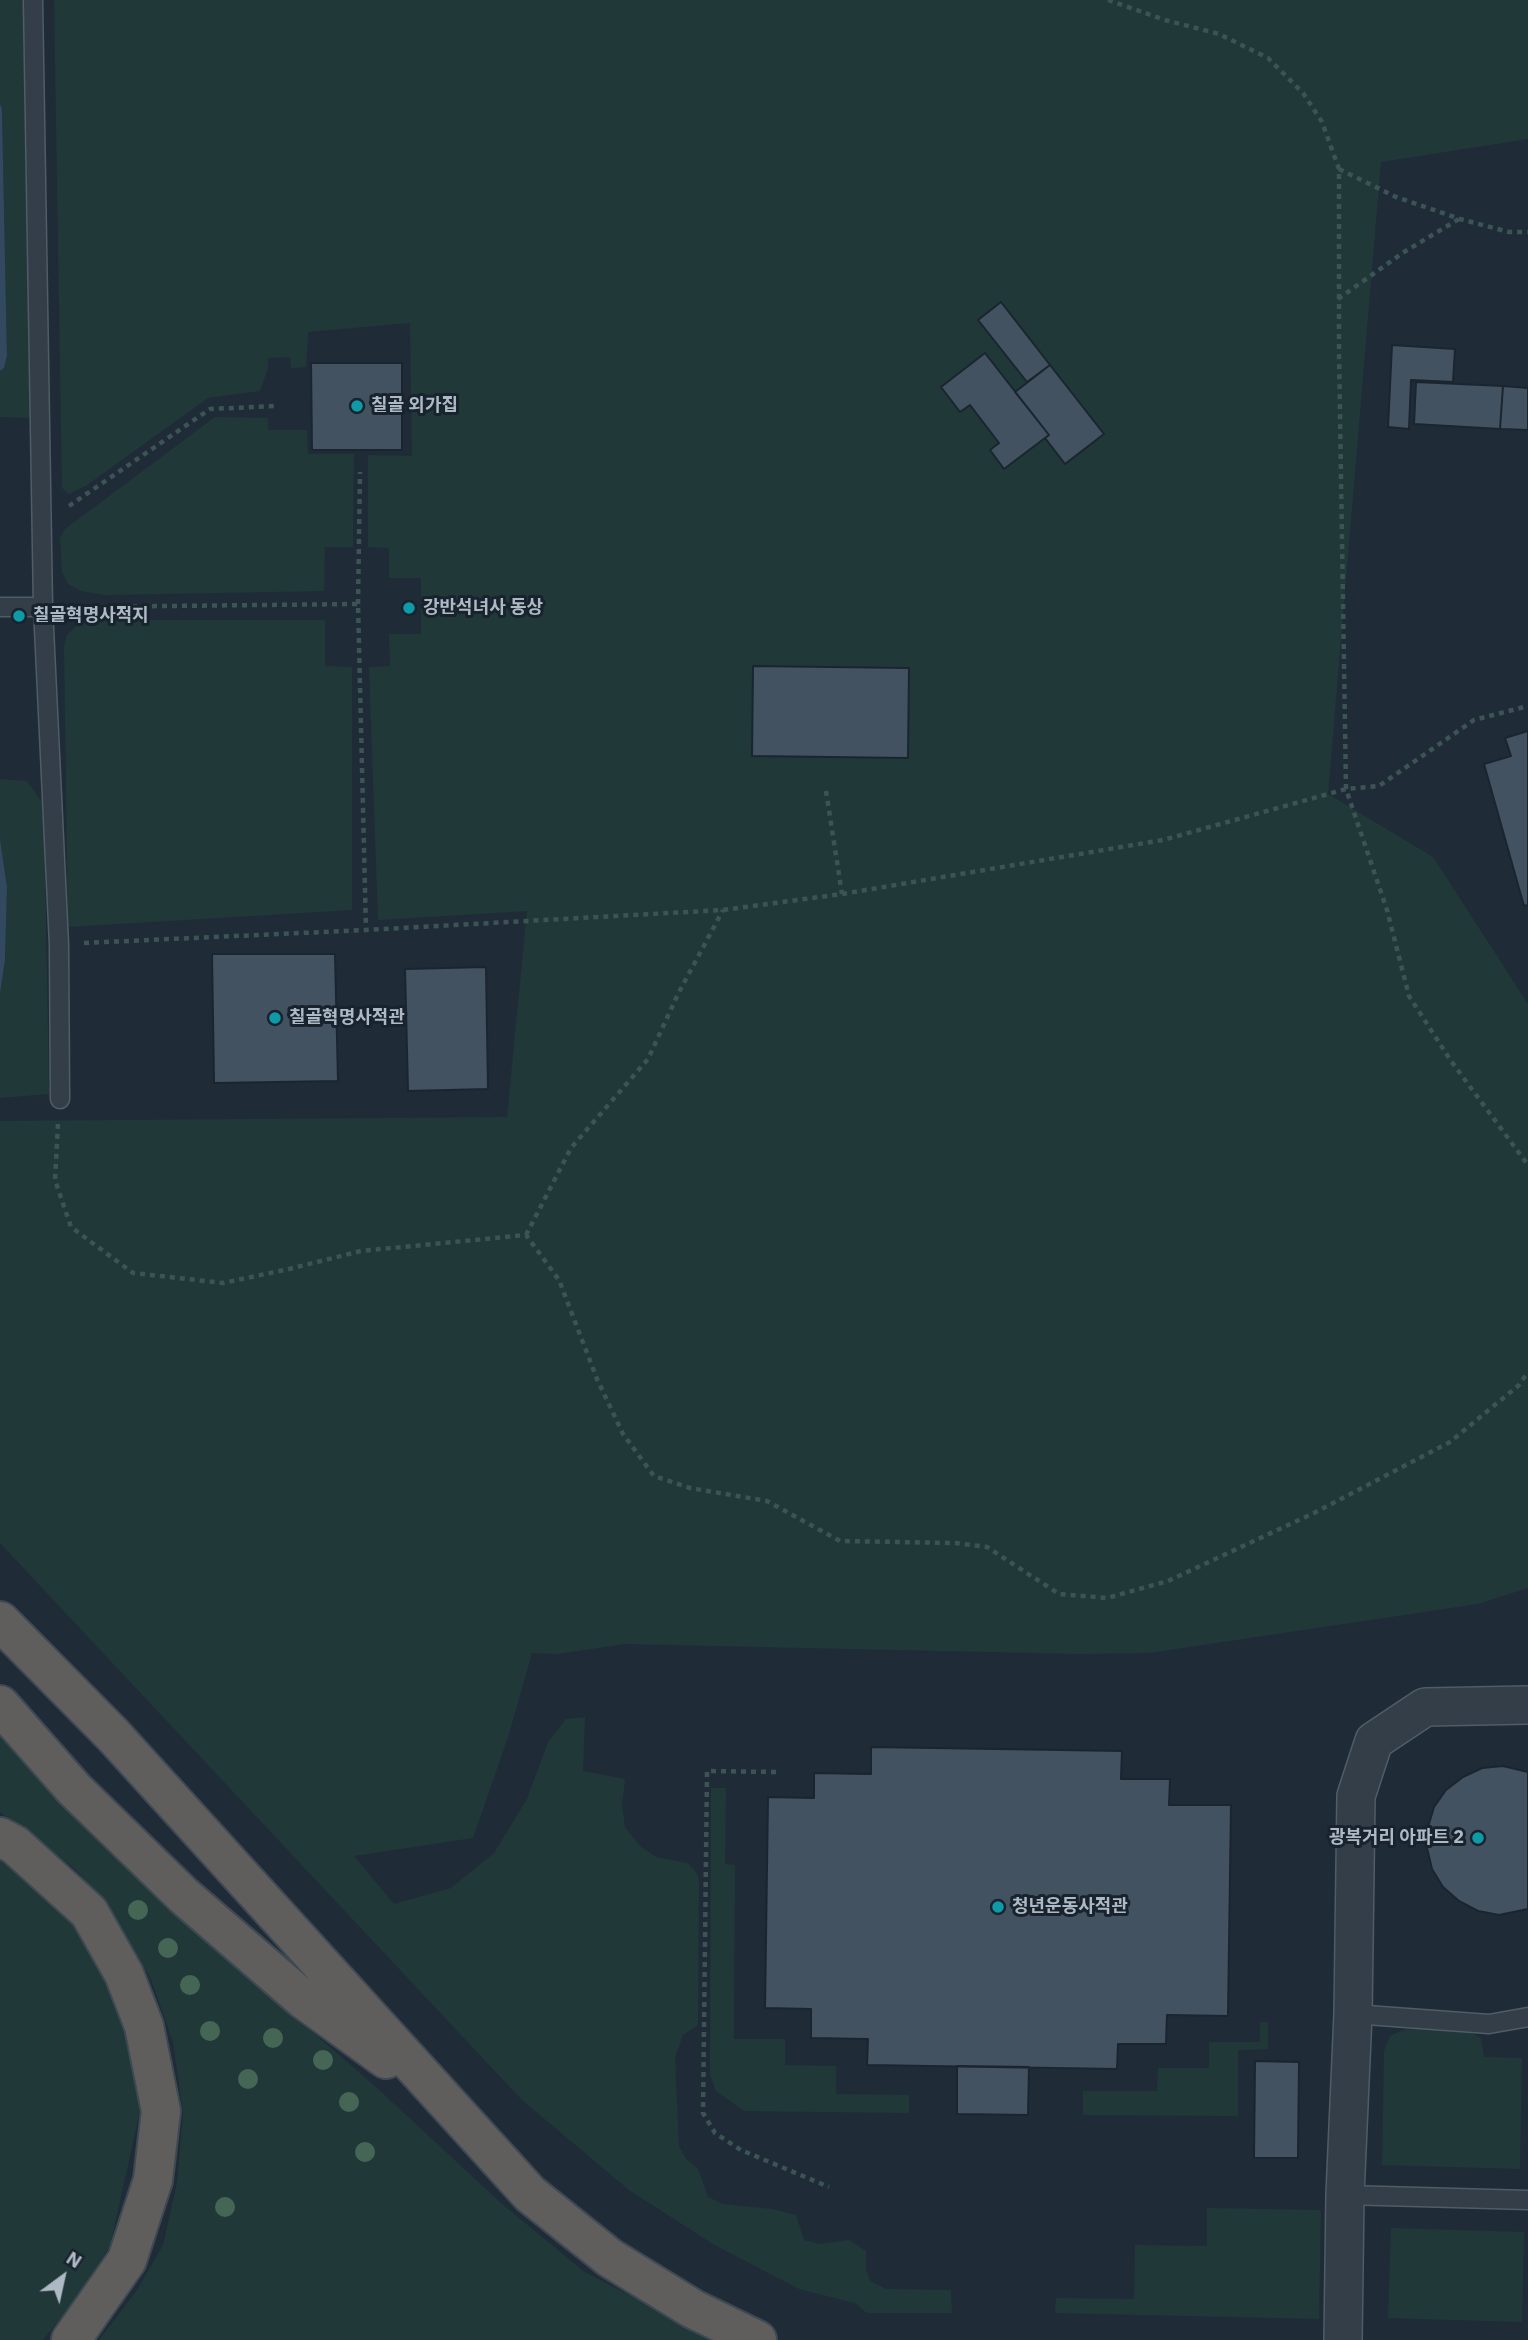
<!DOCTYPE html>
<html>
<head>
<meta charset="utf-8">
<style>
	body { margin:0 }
	#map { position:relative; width:1528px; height:2340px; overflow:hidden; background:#1f2c38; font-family:"IBM Plex Sans",sans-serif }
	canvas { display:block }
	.north { position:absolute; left:28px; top:2242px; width:70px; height:70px; -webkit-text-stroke:5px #19232d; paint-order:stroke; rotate:33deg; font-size:19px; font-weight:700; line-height:28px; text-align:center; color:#adb9c5 }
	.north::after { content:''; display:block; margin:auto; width:24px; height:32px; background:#adb9c5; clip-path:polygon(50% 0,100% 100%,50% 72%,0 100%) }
</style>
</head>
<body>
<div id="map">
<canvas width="1528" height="2340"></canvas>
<div class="north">N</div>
</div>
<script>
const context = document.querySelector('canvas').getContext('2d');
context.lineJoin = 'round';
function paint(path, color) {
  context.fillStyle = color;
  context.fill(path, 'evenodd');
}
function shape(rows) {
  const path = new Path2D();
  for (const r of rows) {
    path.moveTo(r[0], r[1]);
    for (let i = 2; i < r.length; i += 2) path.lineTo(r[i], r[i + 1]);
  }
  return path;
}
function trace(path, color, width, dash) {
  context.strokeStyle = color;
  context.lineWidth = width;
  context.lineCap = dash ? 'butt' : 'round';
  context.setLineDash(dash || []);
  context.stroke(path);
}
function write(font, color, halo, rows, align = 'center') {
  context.font = font + ' "IBM Plex Sans","Noto Sans KR",sans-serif';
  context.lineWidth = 6;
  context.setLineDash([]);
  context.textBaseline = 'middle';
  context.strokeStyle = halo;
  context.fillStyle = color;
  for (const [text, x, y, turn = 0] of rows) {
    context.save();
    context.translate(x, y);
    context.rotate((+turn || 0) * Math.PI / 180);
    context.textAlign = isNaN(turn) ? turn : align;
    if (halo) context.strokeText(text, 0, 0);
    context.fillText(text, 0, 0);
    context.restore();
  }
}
paint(shape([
	[0,0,24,0,28,100,33,418,0,417,0,371,4,368,7,356,2,109,0,104],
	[54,0,1528,0,1528,139,1381,162,1328,794,1433,857,1528,1004,1528,1588,1478,1604,1149,1653,1079,1654,625,1644,557,1654,532,1653,508,1737,473,1838,354,1856,394,1904,451,1888,494,1853,527,1799,548,1742,566,1719,585,1717,583,1771,625,1779,622,1806,625,1827,640,1846,656,1857,687,1863,694,1869,699,1879,698,2025,683,2035,675,2057,679,2146,686,2159,698,2169,708,2197,723,2204,772,2209,796,2215,804,2240,819,2244,849,2240,866,2251,866,2269,870,2281,886,2289,951,2290,952,2313,867,2313,855,2303,799,2289,713,2244,629,2190,522,2100,0,1543,0,1121,507,1117,527,911,378,920,369,667,390,666,389,634,421,634,421,578,389,578,389,548,368,547,368,455,412,456,410,323,308,332,306,367,291,368,290,357,268,358,268,368,260,391,208,398,87,485,69,494,62,488],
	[215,417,268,418,268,430,307,430,308,454,354,454,353,547,325,547,324,591,105,595,81,591,68,584,62,572,60,538,65,529],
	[94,620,325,620,325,666,352,667,352,910,68,927,64,646,67,635,74,628,86,621],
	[0,779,27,781,44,805,49,1094,0,1098,0,994,5,960,7,887,0,839],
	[0,1734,175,1912,377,2088,501,2203,583,2271,716,2340,99,2340,137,2290,163,2245,177,2183,183,2113,173,2042,151,1979,113,1913,75,1869,0,1812],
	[711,1788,726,1788,725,1864,735,1865,734,2039,785,2039,785,2065,836,2066,836,2094,909,2095,909,2113,744,2111,716,2091,710,2074],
	[0,1860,70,1920,104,1977,128,2039,140,2111,110,2246,72,2304,43,2340,0,2340],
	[1260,2022,1268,2022,1268,2049,1238,2050,1238,2116,1083,2115,1083,2091,1157,2091,1158,2068,1209,2068,1209,2042,1260,2042],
	[1406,2029,1466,2030,1481,2038,1484,2057,1522,2058,1520,2169,1382,2165,1384,2051,1390,2036],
	[1207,2208,1321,2210,1319,2319,1055,2313,1056,2298,1134,2299,1135,2245,1207,2246],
	[1391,2228,1524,2232,1522,2322,1388,2318]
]), '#213839');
paint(shape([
	[0,104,2,109,7,356,4,368,0,371],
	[0,839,7,887,5,960,0,994]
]), '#324960');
const building = shape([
	[1001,302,1050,365,1027,382,978,320,1001,302],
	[1392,345,1455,349,1453,382,1411,380,1409,429,1388,427,1392,345],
	[985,353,1049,435,1004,469,990,450,999,443,970,405,960,412,941,387,985,353],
	[311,363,402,363,402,450,312,450,311,363],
	[1050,365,1104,434,1065,464,1045,438,1049,435,1015,392,1050,365],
	[1416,382,1503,386,1500,429,1414,424,1416,382],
	[1503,386,1528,388,1528,430,1500,429,1503,386],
	[753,666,909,668,908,758,752,756,753,666],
	[1528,731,1528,905,1524,906,1484,764,1511,756,1505,738,1528,731],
	[212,954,335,954,338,1081,214,1083,212,954],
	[486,967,488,1089,408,1091,405,969,486,967],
	[871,1747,1122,1751,1121,1779,1170,1779,1169,1805,1231,1805,1228,2016,1167,2015,1166,2044,1118,2044,1117,2069,867,2065,868,2039,811,2038,811,2009,765,2008,768,1797,814,1798,814,1773,871,1774,871,1747],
	[1503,1766,1528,1772,1528,1909,1499,1915,1478,1911,1459,1901,1443,1887,1432,1869,1427,1848,1428,1827,1434,1807,1446,1790,1463,1777,1482,1768,1503,1766],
	[1255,2061,1299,2062,1298,2158,1254,2158,1255,2061],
	[957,2066,1029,2067,1028,2115,957,2114,957,2066]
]);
paint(building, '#425260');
trace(building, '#1a252f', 2);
const service = shape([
	[33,0,43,607,59,945,60,1099],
	[0,607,43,607],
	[1353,2014,1489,2024,1528,2017],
	[1345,2195,1528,2200]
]);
const minor = shape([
	[1343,2340,1345,2195,1353,2014,1356,1796,1374,1741,1425,1707,1528,1705]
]);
const trunk = shape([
	[0,1621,113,1735,530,2194,610,2258,693,2309,757,2340],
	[0,1705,74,1789,184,1896,303,1999,386,2059],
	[0,1837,15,1845,89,1912,124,1974,144,2026,161,2111,153,2180,127,2260,71,2340]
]);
trace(service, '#505c66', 21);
trace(minor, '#505c66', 40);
trace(trunk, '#3d4953', 42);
trace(shape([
	[1108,0,1165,20,1219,34,1268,58,1303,93,1322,122,1339,169,1339,352,1346,789,1387,910,1409,996,1451,1061,1528,1165],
	[1339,169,1396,197,1460,219,1509,232,1528,232],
	[1338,299,1404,252,1459,219],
	[69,506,210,409,275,406],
	[358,604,360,472],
	[72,607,358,604,366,930],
	[826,791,842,894],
	[84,943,366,930,723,910,842,894,1163,840,1346,789,1379,786,1474,720,1528,706],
	[58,1124,55,1180,71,1227,133,1273,223,1283,289,1269,361,1251,526,1235,559,1280,597,1379,623,1434,654,1476,690,1488,767,1501,840,1541,955,1543,987,1547,1059,1594,1107,1598,1168,1581,1314,1513,1450,1442,1519,1385,1528,1372],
	[526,1235,571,1148,648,1059,678,994,723,910],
	[776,1772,707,1771,703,2113,715,2133,741,2150,829,2187]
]), '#3c5453', 4.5, [5, 5]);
trace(service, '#333e48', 18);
trace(minor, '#333e48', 37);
trace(trunk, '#605e5c', 38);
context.fillStyle = '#456654';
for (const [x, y] of [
	[138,1910],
	[168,1948],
	[190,1985],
	[210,2031],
	[273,2038],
	[323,2060],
	[248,2079],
	[349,2102],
	[365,2152],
	[225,2207]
]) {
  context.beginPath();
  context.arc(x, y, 10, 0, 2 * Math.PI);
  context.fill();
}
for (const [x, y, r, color] of [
	[357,406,7,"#0f9aa8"],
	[409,608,7,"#0f9aa8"],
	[19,616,7,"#0f9aa8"],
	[275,1018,7,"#0f9aa8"],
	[1478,1838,7,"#0f9aa8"],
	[998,1907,7,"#0f9aa8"]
]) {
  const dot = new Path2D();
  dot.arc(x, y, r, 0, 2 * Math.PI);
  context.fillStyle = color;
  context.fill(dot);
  trace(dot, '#19232d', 2.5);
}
write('bold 18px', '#adb9c5', '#19232d', [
	["칠골 외가집",371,406],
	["강반석녀사 동상",423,608],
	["칠골혁명사적지",33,616],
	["칠골혁명사적관",289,1018],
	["광복거리 아파트 2",1464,1838,"right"],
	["청년운동사적관",1012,1907]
], 'left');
</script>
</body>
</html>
